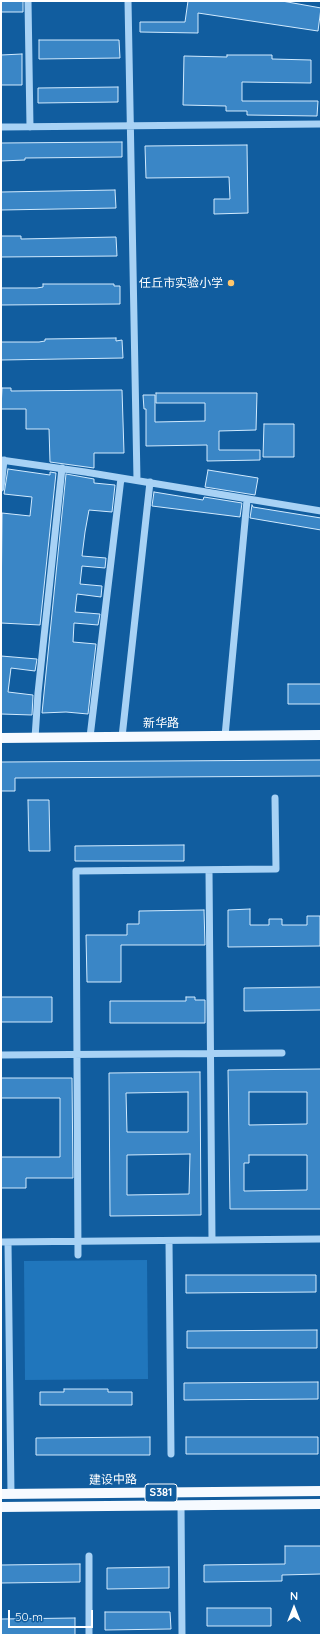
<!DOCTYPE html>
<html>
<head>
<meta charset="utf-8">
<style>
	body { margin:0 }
	#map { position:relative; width:322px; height:1636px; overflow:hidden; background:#115d9f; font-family:Quicksand,sans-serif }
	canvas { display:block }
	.frame { position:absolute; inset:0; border:2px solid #fff; pointer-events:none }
	.north { position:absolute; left:274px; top:1588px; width:40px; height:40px; -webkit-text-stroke:3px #115d9f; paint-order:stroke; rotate:0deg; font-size:11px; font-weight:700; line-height:16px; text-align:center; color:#fff }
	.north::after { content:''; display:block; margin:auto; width:14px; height:18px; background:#fff; clip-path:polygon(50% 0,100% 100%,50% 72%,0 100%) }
	.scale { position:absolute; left:8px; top:1610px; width:85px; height:18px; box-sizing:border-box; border:2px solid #fff; border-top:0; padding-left:5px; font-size:12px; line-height:14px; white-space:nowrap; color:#fff; -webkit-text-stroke:3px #115d9f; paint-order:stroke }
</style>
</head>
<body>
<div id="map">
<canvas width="322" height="1636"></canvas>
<div class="frame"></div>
<div class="north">N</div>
<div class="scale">50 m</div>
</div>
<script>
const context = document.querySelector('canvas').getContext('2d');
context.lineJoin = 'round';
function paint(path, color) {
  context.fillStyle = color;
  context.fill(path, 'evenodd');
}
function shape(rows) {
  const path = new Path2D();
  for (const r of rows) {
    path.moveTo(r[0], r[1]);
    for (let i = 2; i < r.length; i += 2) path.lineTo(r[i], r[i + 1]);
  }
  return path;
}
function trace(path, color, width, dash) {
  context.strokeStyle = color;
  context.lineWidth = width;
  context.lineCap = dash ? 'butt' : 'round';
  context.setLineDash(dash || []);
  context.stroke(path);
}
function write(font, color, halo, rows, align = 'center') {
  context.font = font + ' Quicksand,"Noto Sans SC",sans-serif';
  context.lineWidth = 4;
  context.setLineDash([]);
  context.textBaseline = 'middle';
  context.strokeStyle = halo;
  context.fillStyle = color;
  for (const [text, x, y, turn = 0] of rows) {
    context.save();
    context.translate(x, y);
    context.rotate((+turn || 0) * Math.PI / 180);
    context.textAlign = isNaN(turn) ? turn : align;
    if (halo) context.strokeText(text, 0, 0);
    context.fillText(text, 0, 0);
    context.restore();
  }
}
paint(shape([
	[147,1260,148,1379,25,1380,24,1261]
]), '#2076bc');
const building = shape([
	[1,1,23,1,23,12,1,12,1,1],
	[188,1,282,1,321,8,318,31,198,13,198,33,140,32,140,22,185,22,188,1],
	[39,40,119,40,120,58,39,59,39,40],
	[22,54,22,85,1,85,1,55,22,54],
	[227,55,272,55,272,59,311,60,311,83,242,82,242,101,318,101,317,116,247,115,247,111,226,111,226,106,183,105,184,56,227,57,227,55],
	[118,87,118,102,38,103,38,88,118,87],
	[122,142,122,157,25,158,25,160,1,161,1,143,122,142],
	[247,145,248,213,214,214,214,199,230,199,229,177,146,178,145,146,247,145],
	[115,190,116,208,1,210,1,192,115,190],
	[1,236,21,236,21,239,116,237,117,256,1,257,1,236],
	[43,284,114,284,114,286,120,286,120,304,1,305,1,288,37,288,43,287,43,284],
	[116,338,116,341,122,340,123,358,1,360,1,342,39,342,45,341,45,339,116,338],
	[2,388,11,388,11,391,122,390,124,453,94,453,94,468,50,462,49,429,26,429,26,409,1,409,2,388],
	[156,393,257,393,256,430,219,431,219,450,260,450,260,460,207,461,207,445,146,446,146,409,144,409,143,395,155,395,155,422,205,421,205,403,156,403,156,393],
	[264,424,294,424,294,457,263,457,264,424],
	[8,469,50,475,50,472,56,473,40,625,1,623,2,513,30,516,32,497,4,494,8,469],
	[208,470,258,478,255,495,205,487,208,470],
	[66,474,94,479,94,483,115,485,112,512,89,510,85,532,82,556,106,558,105,568,82,566,80,584,102,586,101,597,77,594,75,612,100,614,98,625,74,623,73,642,96,644,88,714,66,712,42,713,66,474],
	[154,492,203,500,204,497,242,503,240,517,152,506,154,492],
	[252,505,253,507,321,518,321,530,250,518,252,505],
	[1,656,37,659,35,671,11,668,8,692,33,695,32,715,1,714,1,656],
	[288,684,321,684,321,704,288,704,288,684],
	[321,760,321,776,15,778,15,791,1,791,1,762,321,760],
	[28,800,49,800,50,851,29,851,28,800],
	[184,845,184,861,75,861,75,846,184,845],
	[250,909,250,925,269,925,269,919,282,919,282,925,307,925,307,916,320,916,320,946,228,947,228,910,250,909],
	[204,910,205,945,121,945,121,982,87,982,86,935,127,935,127,924,139,924,139,911,204,910],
	[321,987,321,1010,244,1011,244,988,321,987],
	[1,997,52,997,52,1022,1,1022,1,997],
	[186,997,195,997,195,1000,205,1000,205,1023,110,1023,110,1001,186,1001,186,997],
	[321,1069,321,1209,230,1209,228,1070,321,1069],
	[249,1092,307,1092,307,1124,249,1125,249,1092],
	[249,1155,307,1155,307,1190,244,1191,244,1163,249,1163,249,1155],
	[200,1072,201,1215,110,1216,109,1073,200,1072],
	[188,1092,188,1132,127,1132,126,1093,188,1092],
	[190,1154,189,1194,127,1195,127,1155,190,1154],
	[1,1078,72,1078,73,1178,26,1178,26,1188,1,1188,1,1157,60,1157,60,1098,1,1098,1,1078],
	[186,1275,316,1275,316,1292,186,1293,186,1275],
	[317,1330,317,1348,187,1348,187,1331,317,1330],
	[318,1382,318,1399,184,1400,184,1383,318,1382],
	[64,1389,108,1389,108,1392,132,1392,132,1405,40,1405,40,1392,64,1392,64,1389],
	[150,1437,150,1455,36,1455,36,1438,150,1437],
	[186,1437,318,1437,318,1454,186,1454,186,1437],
	[285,1546,321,1546,321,1574,282,1575,282,1581,204,1582,204,1565,285,1564,285,1546],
	[80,1564,80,1582,1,1583,1,1565,80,1564],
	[169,1567,169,1588,107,1589,107,1568,169,1567],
	[207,1608,271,1608,271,1626,207,1626,207,1608],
	[105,1612,170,1612,171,1629,105,1630,105,1612],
	[75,1618,75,1635,1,1635,1,1619,75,1618]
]);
paint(building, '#3a86c6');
trace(building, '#d1eafe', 1);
trace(shape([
	[28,1,30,127],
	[128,1,137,480],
	[1,127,321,124],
	[1,460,85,472,321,511],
	[1,488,4,460],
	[225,736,247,500],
	[90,737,121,478],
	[122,737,150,482],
	[35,738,38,693,62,468],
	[209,870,212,1240],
	[1,1055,282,1053],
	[169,1241,171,1454],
	[1,1242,321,1239],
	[8,1242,11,1494],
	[78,1255,76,871,276,869,275,798],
	[181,1505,182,1635],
	[89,1635,89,1556]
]), '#a8d2f5', 7);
trace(shape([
	[1,738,321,735],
	[1,1494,321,1491],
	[1,1507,321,1504]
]), '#f6faff', 10);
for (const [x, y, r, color] of [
	[231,283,4,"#ffc66c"]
]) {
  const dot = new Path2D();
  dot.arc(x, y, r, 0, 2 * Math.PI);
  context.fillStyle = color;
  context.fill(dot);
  trace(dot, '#115d9f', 1.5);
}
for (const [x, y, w] of [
	[161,1493,32]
]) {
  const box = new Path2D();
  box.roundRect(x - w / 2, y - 9, w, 18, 3);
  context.fillStyle = '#115d9f';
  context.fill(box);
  trace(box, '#fff', 1);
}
write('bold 11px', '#fff', null, [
	["S381",161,1493]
]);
write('12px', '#fff', '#115d9f', [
	["任丘市实验小学",223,283]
], 'right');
write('12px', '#fff', '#115d9f', [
	["新华路",161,723],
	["建设中路",113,1480,-1]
]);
</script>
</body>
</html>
